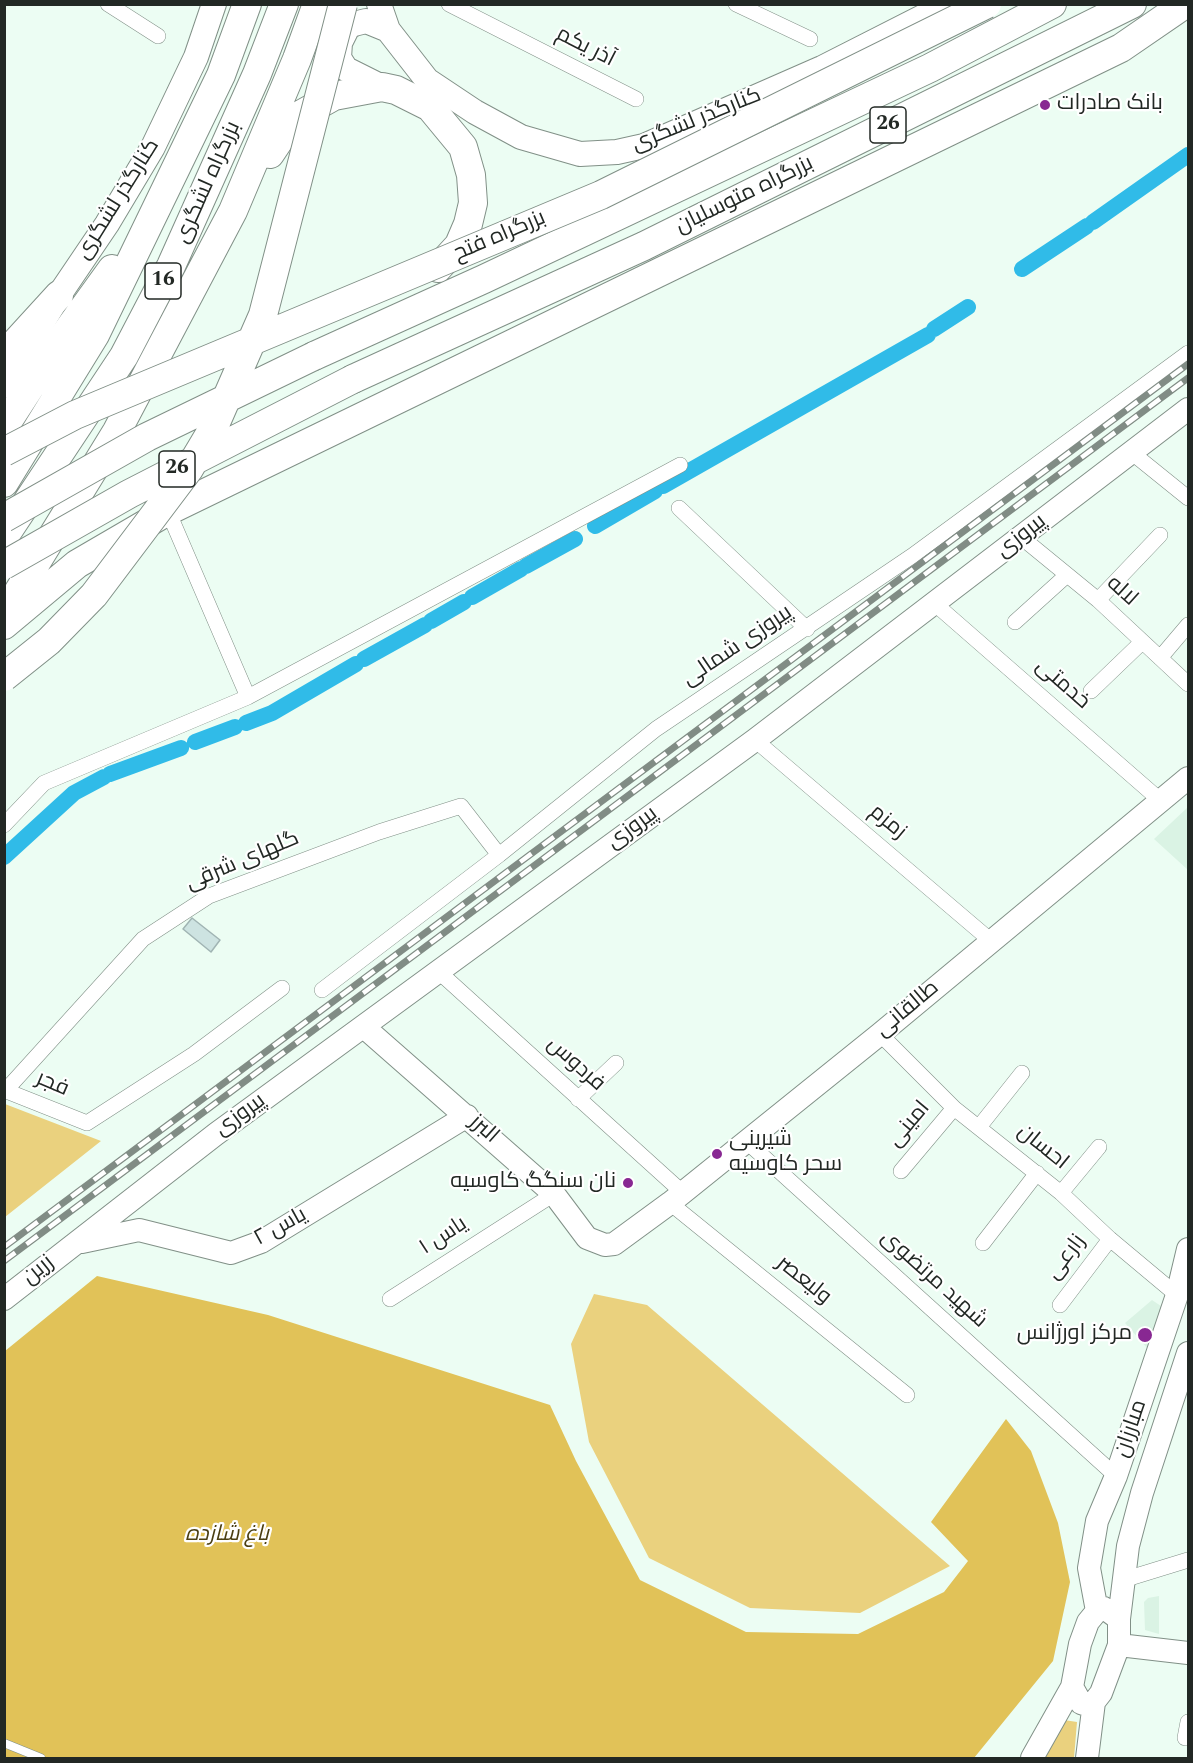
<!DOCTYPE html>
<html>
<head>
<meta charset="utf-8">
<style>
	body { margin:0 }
	#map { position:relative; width:1193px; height:1763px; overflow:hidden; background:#ecfdf3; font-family:Spectral,serif }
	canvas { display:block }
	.frame { position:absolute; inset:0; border:6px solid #222824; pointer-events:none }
</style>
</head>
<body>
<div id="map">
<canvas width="1193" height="1763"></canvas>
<div class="frame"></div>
</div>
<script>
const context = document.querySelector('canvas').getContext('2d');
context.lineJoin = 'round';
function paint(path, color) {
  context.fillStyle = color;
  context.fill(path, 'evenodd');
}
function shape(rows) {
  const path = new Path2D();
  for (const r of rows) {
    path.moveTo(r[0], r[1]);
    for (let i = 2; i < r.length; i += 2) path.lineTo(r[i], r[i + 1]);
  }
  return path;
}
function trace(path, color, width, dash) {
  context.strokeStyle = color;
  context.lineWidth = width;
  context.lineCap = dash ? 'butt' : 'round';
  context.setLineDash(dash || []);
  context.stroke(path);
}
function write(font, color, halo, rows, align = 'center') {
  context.font = font + ' Spectral,Cairo,serif';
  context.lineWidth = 4.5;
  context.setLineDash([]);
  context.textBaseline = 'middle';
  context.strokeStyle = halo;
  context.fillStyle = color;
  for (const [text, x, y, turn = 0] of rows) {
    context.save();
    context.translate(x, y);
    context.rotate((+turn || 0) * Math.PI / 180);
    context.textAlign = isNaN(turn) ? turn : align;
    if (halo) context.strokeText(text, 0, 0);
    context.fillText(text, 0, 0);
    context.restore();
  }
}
paint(shape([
	[1188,807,1188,870,1154,839],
	[1152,1300,1167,1310,1147,1348,1125,1323],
	[1159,1596,1159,1634,1145,1630,1144,1602,1148,1598]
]), '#daf3e4');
paint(shape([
	[5,1104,101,1141,5,1217],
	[594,1294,647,1305,950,1566,860,1613,750,1608,649,1558,589,1442,571,1344],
	[1064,1720,1077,1722,1074,1758,1045,1758]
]), '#ead17e');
paint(shape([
	[97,1276,268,1315,550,1405,576,1461,640,1580,746,1632,858,1634,944,1592,968,1561,931,1522,1006,1419,1031,1451,1058,1523,1070,1582,1053,1661,974,1758,5,1758,5,1351]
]), '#e1c258');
trace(shape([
	[1093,222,1188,155],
	[1022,269,1087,226],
	[934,329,968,307],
	[663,486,928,335],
	[595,526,655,491],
	[526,566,575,539],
	[472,597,521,569],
	[431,621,464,602],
	[364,659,425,625],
	[246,723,272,713,356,664],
	[195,742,235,727],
	[110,774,181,748],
	[4,857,74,793,104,777]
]), '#30bbe8', 16);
const building = shape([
	[192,918,220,940,211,952,183,929,192,918]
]);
paint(building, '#cde3e1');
trace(building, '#a0b4b3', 1.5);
const lane = shape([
	[4,1743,41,1758]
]);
const street = shape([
	[108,4,158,36],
	[449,4,636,99],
	[736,4,810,39],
	[1131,452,1188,498],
	[679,508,807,629],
	[168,511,248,697],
	[1021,537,1098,600,1188,684],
	[1098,600,1160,535],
	[934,603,1161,801],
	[1015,622,1067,575],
	[1160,658,1188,625],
	[1091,691,1142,642],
	[755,740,990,940],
	[4,825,44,783,248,697,680,465],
	[438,971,682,1192],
	[322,990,499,855,656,729,912,556,1188,353],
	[880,1034,954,1108,1061,1193,1110,1239,1177,1295],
	[4,1090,87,1123,194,1054,282,988],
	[6,1090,143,939,209,896,379,832,461,806,499,855],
	[578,1099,616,1063],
	[979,1127,1022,1073],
	[746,1141,1116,1476],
	[901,1171,954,1108],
	[1061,1193,1099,1147],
	[670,1203,907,1395],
	[983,1243,1037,1173],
	[390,1299,554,1194],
	[1060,1305,1110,1239],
	[1123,1580,1188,1560],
	[1185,1738,1188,1722]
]);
const secondary = shape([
	[365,1028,554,1194,587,1238,605,1245,614,1244,670,1203,880,1034,1188,778],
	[82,1242,139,1230,231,1253,261,1242,467,1116],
	[4,1299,216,1134,755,740,1188,409],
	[1097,1611,1089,1568,1097,1521,1116,1476,1177,1295,1188,1249],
	[1119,1619,1104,1608,1097,1611,1088,1622,1080,1644,1072,1687,1081,1703,1087,1705,1094,1702,1101,1693,1119,1645,1119,1619,1128,1546,1142,1493,1188,1353],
	[1119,1645,1188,1653],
	[1032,1758,1072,1687],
	[1087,1758,1094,1702]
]);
const primary = shape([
	[379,4,388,30,427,80,475,112,521,137,580,154,617,152,644,146,822,68,948,4],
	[382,87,346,69,339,58,340,43,348,27,354,24,366,21,388,30],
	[4,386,59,295,107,224,153,147,196,57,214,4]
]);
const highway = shape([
	[270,154,288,127,300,115,334,96,382,87,396,90,430,107,463,147,471,175,473,203,468,224,459,245,438,268],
	[4,355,59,295],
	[314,356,484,279,930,68,1052,4],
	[353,379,644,246,1132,4],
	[4,427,60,341,112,269],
	[4,483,95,335,221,75,247,4],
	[4,537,124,356,171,266,257,74,284,4],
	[4,615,117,431,233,211,297,59,317,4],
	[4,625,77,564,168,511,1121,48,1185,4]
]);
trace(lane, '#819087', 9);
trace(street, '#819087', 16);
trace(secondary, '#819087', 24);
trace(primary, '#819087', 26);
trace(highway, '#819087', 30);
trace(lane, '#fff', 8);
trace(street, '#fff', 15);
trace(secondary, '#fff', 22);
trace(primary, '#fff', 24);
trace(highway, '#fff', 28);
const rail = shape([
	[4,1247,1188,364],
	[4,1261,1188,378]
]);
trace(rail, '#818c85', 7);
trace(rail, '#fff', 4.5, [14]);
const highwayBridge = shape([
	[4,452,75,415,601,195,987,4],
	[4,518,147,437,314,356],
	[4,565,129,494,353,379],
	[4,677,49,641,94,595,189,469,214,427,263,315,343,4]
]);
trace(highwayBridge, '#819087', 30, []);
trace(highwayBridge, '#fff', 28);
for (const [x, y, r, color] of [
	[1045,105,6,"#882892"],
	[717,1154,6,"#882892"],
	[628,1183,6,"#882892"],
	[1145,1335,8,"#882892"]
]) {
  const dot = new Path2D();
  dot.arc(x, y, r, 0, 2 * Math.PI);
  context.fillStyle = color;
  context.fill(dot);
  trace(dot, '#fff', 2);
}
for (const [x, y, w] of [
	[888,125,36],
	[163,281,36],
	[177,469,36]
]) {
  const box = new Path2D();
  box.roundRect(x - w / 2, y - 18, w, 36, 4.5);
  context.fillStyle = '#fff';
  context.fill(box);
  trace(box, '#222824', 1.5);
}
write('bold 21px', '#222824', null, [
	["26",888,125],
	["16",163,281],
	["26",177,469]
]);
write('22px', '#222824', '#fff', [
	["آذر یکم",585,48,27],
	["کنارگذر لشگری",697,121,-22],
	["بزرگراه لشگری",209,183,-66],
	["بزرگراه متوسلیان",745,196,-26],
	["کنارگذر لشگری",119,200,-58],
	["بزرگراه فتح",500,237,-23],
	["پیروزی",1022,537,-38],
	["لاله",1121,592,42],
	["پیروزی شمالی",738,647,-34],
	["خدمتی",1062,685,41],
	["زمزم",887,823,40],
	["پیروزی",633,829,-36],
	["گلهای شرقی",243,862,-23],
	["طالقانی",908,1010,-40],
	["فردوس",575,1065,42],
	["فجر",52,1085,23],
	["پیروزی",241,1116,-36],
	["امینی",910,1125,-50],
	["البرز",483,1130,42],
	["احسان",1042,1148,39],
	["یاس ۲",281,1228,-29],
	["یاس ۱",444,1237,-33],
	["زارعی",1067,1258,-53],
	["زرین",39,1271,-39],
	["شهید مرتضوی",933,1280,42],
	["ولیعصر",803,1281,39],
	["مبارزان",1132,1429,-71]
]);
write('22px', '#222824', '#fff', [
	["بانک صادرات",1057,105],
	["شیرینی",729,1141],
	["سحر کاوسیه",729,1166],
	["نان سنگگ کاوسیه",616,1183,"right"],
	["مرکز اورژانس",1132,1335,"right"]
], 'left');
write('italic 22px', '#4b3f12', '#fff', [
	["باغ شازده",227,1536]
]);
</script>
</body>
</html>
